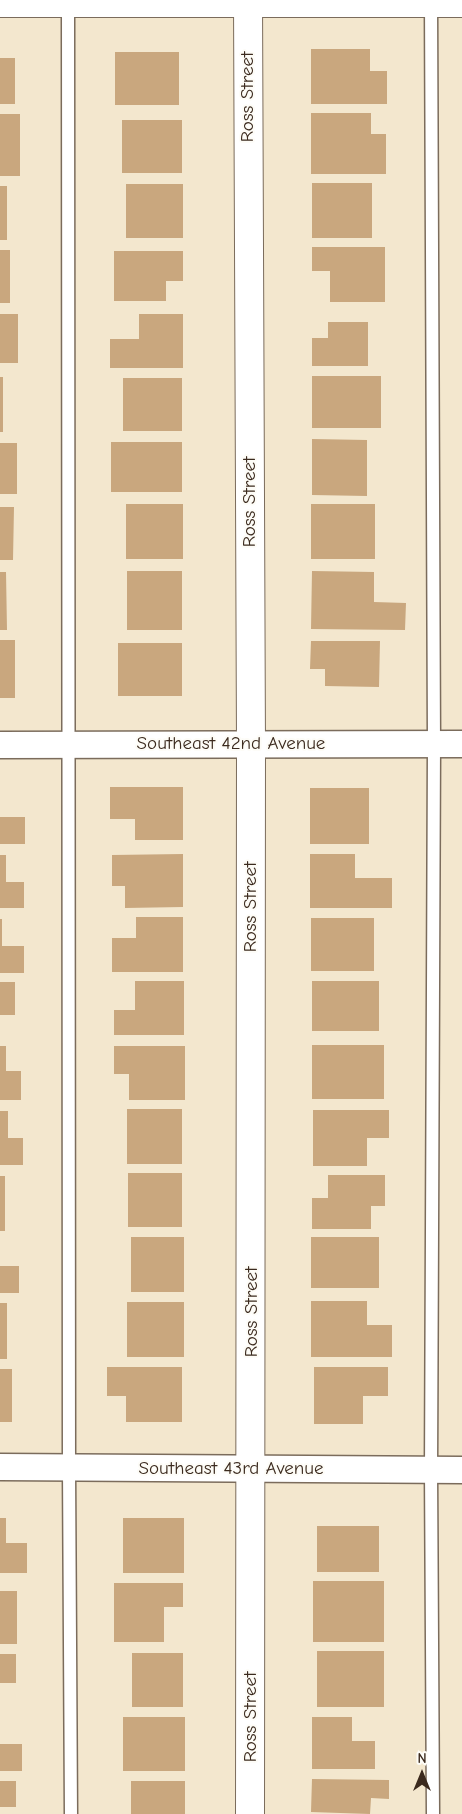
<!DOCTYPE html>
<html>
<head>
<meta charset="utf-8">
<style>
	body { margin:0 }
	#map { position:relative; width:462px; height:1814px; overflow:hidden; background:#f3e7ce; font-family:"Comic Neue",sans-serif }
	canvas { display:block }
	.north { position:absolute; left:397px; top:1749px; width:50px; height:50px; -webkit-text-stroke:4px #fdfcf7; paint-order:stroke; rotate:0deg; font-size:14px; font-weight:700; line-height:20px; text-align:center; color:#3b2a1e }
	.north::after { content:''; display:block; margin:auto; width:18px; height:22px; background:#3b2a1e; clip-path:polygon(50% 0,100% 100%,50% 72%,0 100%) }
</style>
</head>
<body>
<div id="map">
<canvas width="462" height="1814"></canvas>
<div class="north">N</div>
</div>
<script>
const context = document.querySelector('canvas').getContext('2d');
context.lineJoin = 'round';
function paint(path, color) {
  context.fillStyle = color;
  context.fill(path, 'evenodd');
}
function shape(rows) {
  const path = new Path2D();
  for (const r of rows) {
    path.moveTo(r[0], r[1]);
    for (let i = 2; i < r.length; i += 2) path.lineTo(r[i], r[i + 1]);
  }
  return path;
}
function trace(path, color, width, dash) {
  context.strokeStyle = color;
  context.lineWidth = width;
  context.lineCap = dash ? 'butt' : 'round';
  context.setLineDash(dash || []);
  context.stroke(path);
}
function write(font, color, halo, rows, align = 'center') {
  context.font = font + ' "Comic Neue",sans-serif';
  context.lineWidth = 4;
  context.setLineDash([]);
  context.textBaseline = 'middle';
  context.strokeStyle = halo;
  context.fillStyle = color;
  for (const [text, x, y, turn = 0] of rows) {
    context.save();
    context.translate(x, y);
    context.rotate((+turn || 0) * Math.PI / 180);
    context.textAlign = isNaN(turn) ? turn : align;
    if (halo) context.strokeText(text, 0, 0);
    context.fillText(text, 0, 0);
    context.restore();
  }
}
paint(shape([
	[311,49,370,49,370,71,387,71,387,104,311,104],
	[115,52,179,52,179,105,115,105],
	[0,58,15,58,15,104,0,104],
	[311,113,371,113,371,134,386,134,386,174,311,174],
	[0,114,20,114,20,176,0,176],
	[122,120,182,120,182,173,122,173],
	[312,183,372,183,372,238,312,238],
	[126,184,183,184,183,238,126,238],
	[0,186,7,186,7,240,0,240],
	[312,247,385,247,385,302,330,302,330,271,312,271],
	[0,250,10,250,10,303,0,303],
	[114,251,183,251,183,281,166,281,166,301,114,301],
	[0,314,18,314,18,363,0,363],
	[139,314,183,314,183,368,110,368,110,339,139,339],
	[328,322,368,322,368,366,312,366,312,338,328,338],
	[312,376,381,376,381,428,312,428],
	[0,377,3,377,3,432,0,432],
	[123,378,182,378,182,431,123,431],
	[312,439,367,440,367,496,312,495],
	[111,442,182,442,182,492,111,492],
	[0,443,17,443,17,494,0,494],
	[126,504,183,504,183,559,126,559],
	[311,504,375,504,375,559,311,559],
	[0,507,14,507,13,560,0,560],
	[127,571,182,571,182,630,127,630],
	[312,571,374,572,374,602,406,603,405,630,311,629],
	[0,572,6,572,7,630,0,630],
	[0,640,15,640,15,698,0,698],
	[311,641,380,641,379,687,325,686,325,669,310,669],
	[118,643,182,643,182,696,118,696],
	[110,787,183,787,183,840,135,840,135,819,110,819],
	[310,788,369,788,369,844,310,844],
	[0,817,25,817,25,844,0,844],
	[183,854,183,907,125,908,125,886,112,886,112,855],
	[310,854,355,854,355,878,392,878,392,908,310,908],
	[0,855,6,855,6,882,24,882,24,908,0,908],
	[136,917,183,917,183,972,112,972,112,938,136,938],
	[311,918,374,918,374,971,311,971],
	[0,919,2,919,2,946,24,946,24,973,0,973],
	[135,981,184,981,184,1035,114,1035,114,1010,135,1010],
	[312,981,379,981,379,1031,312,1031],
	[0,982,15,982,15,1015,0,1015],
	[312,1045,384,1045,384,1099,312,1099],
	[0,1046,6,1046,6,1071,21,1071,21,1100,0,1100],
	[114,1046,185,1046,185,1100,129,1100,129,1074,114,1074],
	[127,1109,182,1109,182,1164,127,1164],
	[313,1110,389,1110,389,1138,367,1138,367,1166,313,1166],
	[0,1111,8,1111,8,1138,23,1138,23,1165,0,1165],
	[128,1173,182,1173,182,1227,128,1227],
	[328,1175,385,1175,385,1206,371,1206,371,1229,312,1229,312,1198,328,1198],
	[0,1176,5,1176,5,1231,0,1231],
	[131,1237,184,1237,184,1292,131,1292],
	[311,1237,379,1237,379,1288,311,1288],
	[0,1266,19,1266,19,1293,0,1293],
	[311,1301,367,1301,367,1325,392,1325,392,1357,311,1357],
	[127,1302,184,1302,184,1357,127,1357],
	[0,1303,7,1303,7,1359,0,1359],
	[107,1367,182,1367,182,1422,126,1422,126,1396,107,1396],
	[314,1367,388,1367,388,1396,363,1396,363,1424,314,1424],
	[0,1369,12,1369,12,1422,0,1422],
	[0,1518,6,1518,6,1543,27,1543,27,1573,0,1573],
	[123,1518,184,1518,184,1573,123,1573],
	[317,1526,379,1526,379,1572,317,1572],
	[313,1581,384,1581,384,1642,313,1642],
	[114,1583,183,1583,183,1607,164,1607,164,1642,114,1642],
	[0,1591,17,1591,17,1644,0,1644],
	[317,1651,384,1651,384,1707,317,1707],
	[132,1653,183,1653,183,1707,132,1707],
	[0,1654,16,1654,16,1683,0,1683],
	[123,1717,185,1717,185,1771,123,1771],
	[312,1717,352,1717,352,1741,375,1741,375,1769,312,1769],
	[0,1744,22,1744,22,1771,0,1771],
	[312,1779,389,1780,389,1799,371,1798,370,1814,311,1812],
	[0,1781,16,1781,16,1807,0,1807],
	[131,1781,185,1781,185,1814,131,1814]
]), '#c9a77e');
const lane = shape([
	[68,2,69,1469,71,1814],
	[431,2,434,744,431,1470,433,1814]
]);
const street = shape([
	[0,745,462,744],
	[0,1467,462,1470]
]);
const secondary = shape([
	[248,0,251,744,250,1814],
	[0,3,462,3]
]);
trace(lane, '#7b6c5c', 15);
trace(street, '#7b6c5c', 29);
trace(secondary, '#7b6c5c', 30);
trace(lane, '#fff', 12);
trace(street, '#fff', 26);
trace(secondary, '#fff', 28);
write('19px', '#3b2a1e', '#fdfcf7', [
	["Ross Street",248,97,-90],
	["Ross Street",250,502,-90],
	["Southeast 42nd Avenue",231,744],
	["Ross Street",251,907,-90],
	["Ross Street",252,1312,-90],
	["Southeast 43rd Avenue",231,1469],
	["Ross Street",251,1717,-90]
]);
</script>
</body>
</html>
